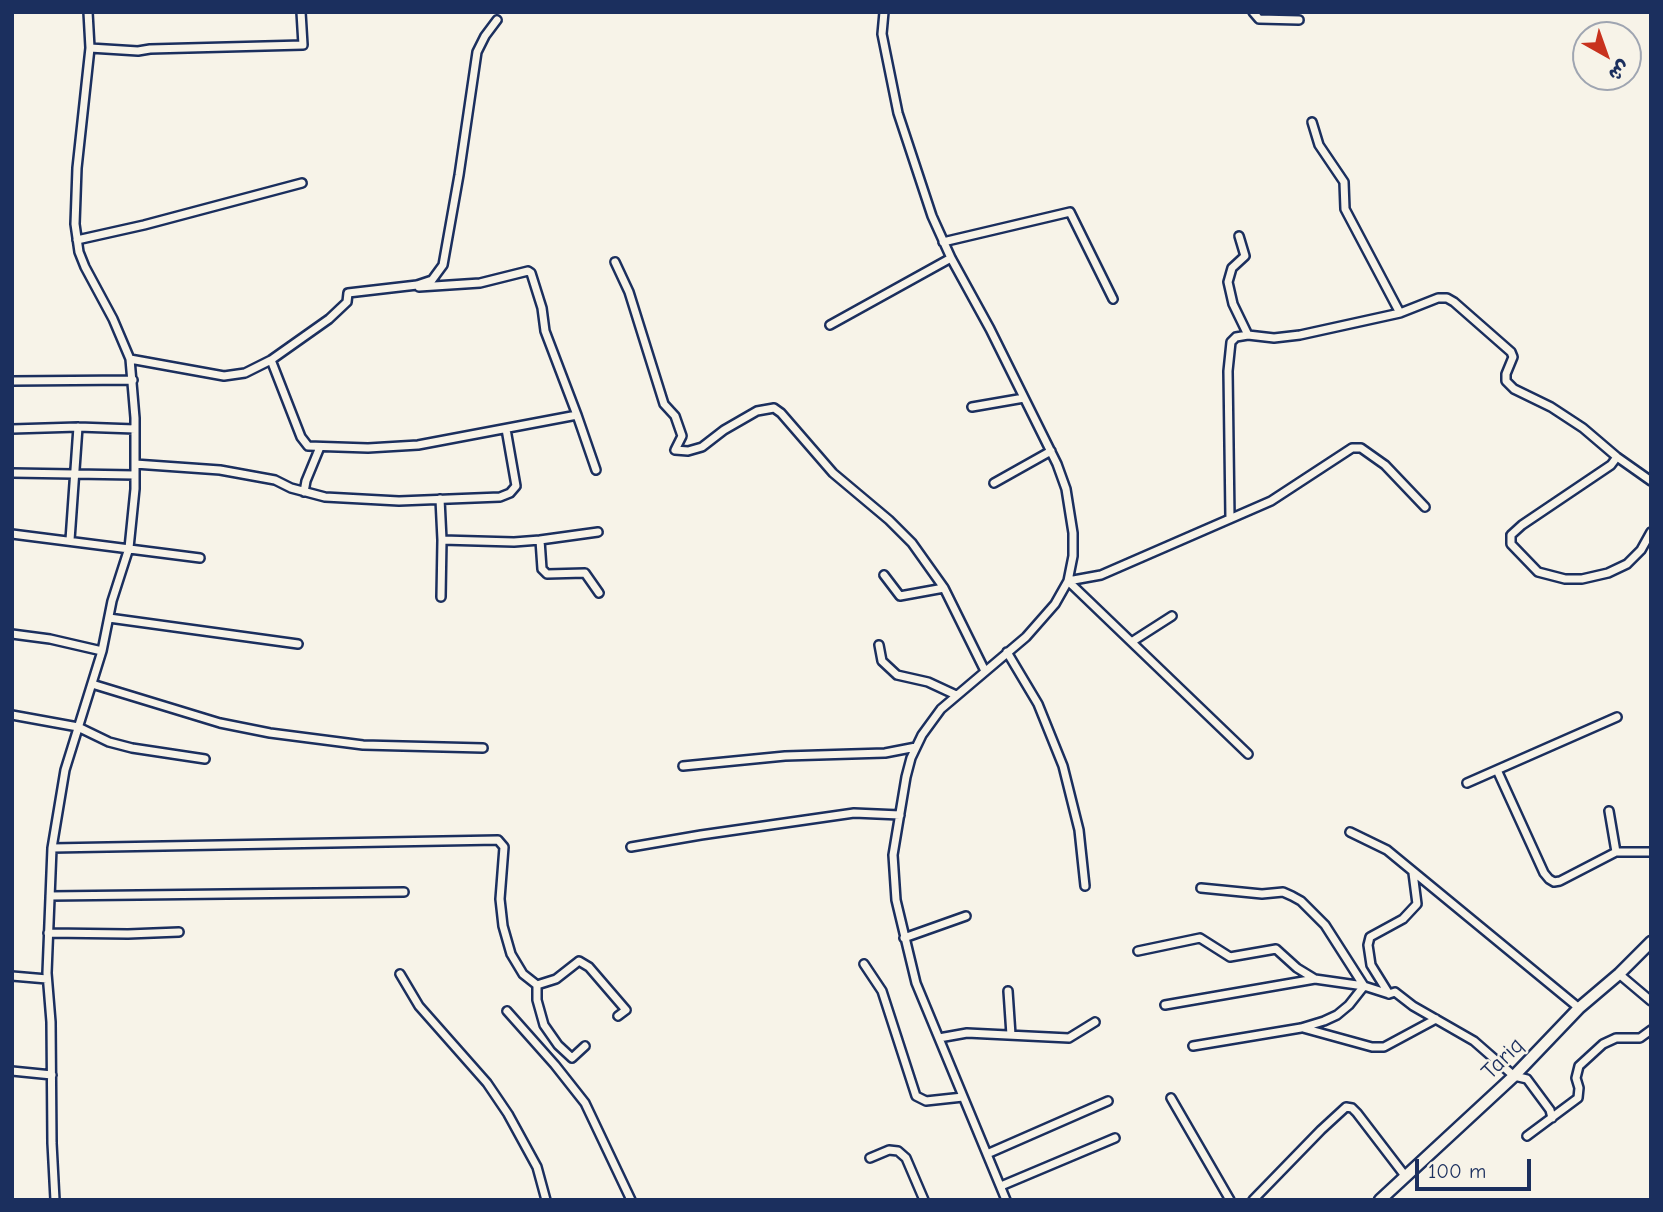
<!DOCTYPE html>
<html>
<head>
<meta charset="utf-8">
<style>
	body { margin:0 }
	#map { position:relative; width:1663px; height:1212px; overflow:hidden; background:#f7f3e8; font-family:"Comic Neue","Playpen Sans Arabic",sans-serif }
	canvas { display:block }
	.frame { position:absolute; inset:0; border:14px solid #1b2f5e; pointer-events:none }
	.north { position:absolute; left:1572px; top:21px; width:70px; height:70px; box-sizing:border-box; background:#f7f3e8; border:2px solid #9fa5b1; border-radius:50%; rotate:140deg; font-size:19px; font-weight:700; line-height:28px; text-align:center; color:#1b2f5e }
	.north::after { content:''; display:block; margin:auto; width:24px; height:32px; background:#c8321e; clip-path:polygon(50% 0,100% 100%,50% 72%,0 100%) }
	.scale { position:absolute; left:1415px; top:1159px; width:116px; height:32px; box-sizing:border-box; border:4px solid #1b2f5e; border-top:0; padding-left:9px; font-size:21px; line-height:24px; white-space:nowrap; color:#1b2f5e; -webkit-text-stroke:5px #f7f3e8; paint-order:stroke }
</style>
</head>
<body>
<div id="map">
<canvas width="1663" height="1212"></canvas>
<div class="frame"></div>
<div class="north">ش</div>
<div class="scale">100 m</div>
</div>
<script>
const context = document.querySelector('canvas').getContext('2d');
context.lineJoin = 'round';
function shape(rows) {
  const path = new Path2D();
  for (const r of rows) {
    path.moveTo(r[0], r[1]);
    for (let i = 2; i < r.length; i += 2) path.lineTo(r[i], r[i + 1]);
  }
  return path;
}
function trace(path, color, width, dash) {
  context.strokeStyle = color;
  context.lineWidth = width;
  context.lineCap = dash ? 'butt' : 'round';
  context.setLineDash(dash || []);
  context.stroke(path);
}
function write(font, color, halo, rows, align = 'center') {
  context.font = font + ' "Comic Neue",sans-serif';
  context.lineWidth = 5;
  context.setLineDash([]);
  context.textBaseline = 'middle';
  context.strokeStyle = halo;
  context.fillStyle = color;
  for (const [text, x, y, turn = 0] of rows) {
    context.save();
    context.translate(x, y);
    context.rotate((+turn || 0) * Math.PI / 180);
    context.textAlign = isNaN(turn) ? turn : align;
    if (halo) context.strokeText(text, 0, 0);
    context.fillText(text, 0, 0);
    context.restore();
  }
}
const minor = shape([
	[884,12,882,34,898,113,932,216,951,258,990,329,1057,464,1066,489,1073,533,1073,556,1068,581,1055,604,1026,637,941,709,922,735,911,758,906,777,893,855,896,900,916,983,1006,1200],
	[1253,12,1259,19,1299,20],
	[90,48,138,51,150,49,303,45,301,12],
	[1239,236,1245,256,1232,268,1228,282,1233,304,1248,335],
	[77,240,144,225,302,183],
	[943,242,1070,212,1113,299],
	[615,262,629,292,664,404,675,416,682,436,675,450,688,451,702,447,724,430,757,411,774,408,781,413,833,473,889,520,912,543,944,588,985,671],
	[419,287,480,283,528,271,531,273,542,308,545,331,577,415],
	[1400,313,1438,298,1447,298,1454,302,1511,352,1513,357,1506,374,1506,381,1514,389,1551,407,1583,428,1617,457,1651,481],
	[830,325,951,258],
	[130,359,224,376,245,373,271,360,329,319,347,302,348,293,417,285,432,280,443,265,459,175,477,52,485,36,497,20],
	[271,360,301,437,308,446,368,448,418,445,577,415,596,470],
	[12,381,133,380],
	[972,407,1024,398],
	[12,429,78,427,135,429],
	[1617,457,1611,465,1522,525,1511,535,1511,544,1538,572,1565,579,1582,579,1608,573,1627,564,1641,550,1651,532],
	[135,464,220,470,275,480,291,488,325,497,399,501,500,497,510,493,516,486,506,429],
	[12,473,135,475],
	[994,483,1051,451],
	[304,492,306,481,320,447],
	[440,499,442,540,441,597],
	[1230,518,1228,371,1231,342,1236,337,1248,335,1274,338,1300,335,1400,313,1345,209,1344,182,1319,145,1312,122],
	[12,534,200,558],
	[70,540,78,427],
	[442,540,514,542,540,540,542,569,547,574,585,573,599,593],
	[540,540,598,532],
	[884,575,900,596,944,588],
	[1068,581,1101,575,1271,501,1352,448,1361,448,1385,465,1425,507],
	[1068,581,1248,754],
	[109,618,298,644],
	[12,634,50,639,102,651],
	[1133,641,1172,616],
	[879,645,882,661,897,675,928,682,956,695],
	[1007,652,1038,704,1063,766,1079,830,1085,886],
	[92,684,220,723,270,733,363,745,483,748],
	[12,715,78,727,109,742,132,748,205,759],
	[683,766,785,756,885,753,916,747],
	[1497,770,1544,873,1549,879,1554,882,1560,881,1616,852],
	[1467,783,1617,717],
	[1609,811,1616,852,1651,852],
	[1350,832,1387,850,1579,1008],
	[631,847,701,835,854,813,900,815],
	[52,848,498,840,504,847,500,899,503,926,511,954,523,974,537,985,556,979,579,961,589,967,626,1010,618,1016],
	[50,896,404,892],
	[48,933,128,934,179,932],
	[904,938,966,916],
	[1138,951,1200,938,1230,957,1276,949,1297,968,1315,979,1364,986,1389,994,1395,992,1413,1006,1474,1041,1514,1076,1527,1079,1550,1110,1552,1118],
	[864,964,882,991,916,1096,926,1101,963,1097],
	[400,974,419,1006,487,1083,508,1114,537,1167,546,1200],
	[1619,974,1651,1001],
	[12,976,47,979],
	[537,985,537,1000,544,1025,558,1045,572,1058,585,1046],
	[1008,991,1011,1035],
	[1389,994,1371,965,1368,945,1370,937,1403,919,1417,904,1413,873],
	[1165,1005,1315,979],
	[507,1011,555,1065,585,1103,631,1200],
	[1303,1028,1372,1047,1384,1047,1436,1019],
	[939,1038,967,1033,1069,1038,1095,1022],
	[1193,1046,1301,1028,1324,1021,1337,1015,1349,1005,1364,986,1325,925,1301,901,1292,896,1283,892,1262,894,1201,888],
	[12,1071,52,1075],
	[1171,1098,1230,1200],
	[1527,1136,1578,1098,1579,1088,1576,1078,1579,1066,1603,1044,1616,1038,1640,1038,1651,1030],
	[987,1154,1108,1101],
	[870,1158,889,1150,898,1151,906,1158,924,1200],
	[1001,1186,1115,1138],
	[55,1200,52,1143,51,1022,47,973,52,848,65,770,102,651,112,601,129,548,135,489,135,418,130,359,113,319,85,267,79,252,75,224,77,168,90,48,88,12],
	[1253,1200,1321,1130,1346,1107,1352,1108,1357,1113,1406,1177]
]);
const major = shape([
	[1380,1200,1514,1076,1579,1008,1619,974,1651,942]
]);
trace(minor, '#1b2f5e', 12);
trace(major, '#1b2f5e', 15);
trace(minor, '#f7f3e8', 7);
trace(major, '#f7f3e8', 10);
write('23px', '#1b2f5e', '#f7f3e8', [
	["Tariq",1503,1059,-45]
]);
</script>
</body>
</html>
